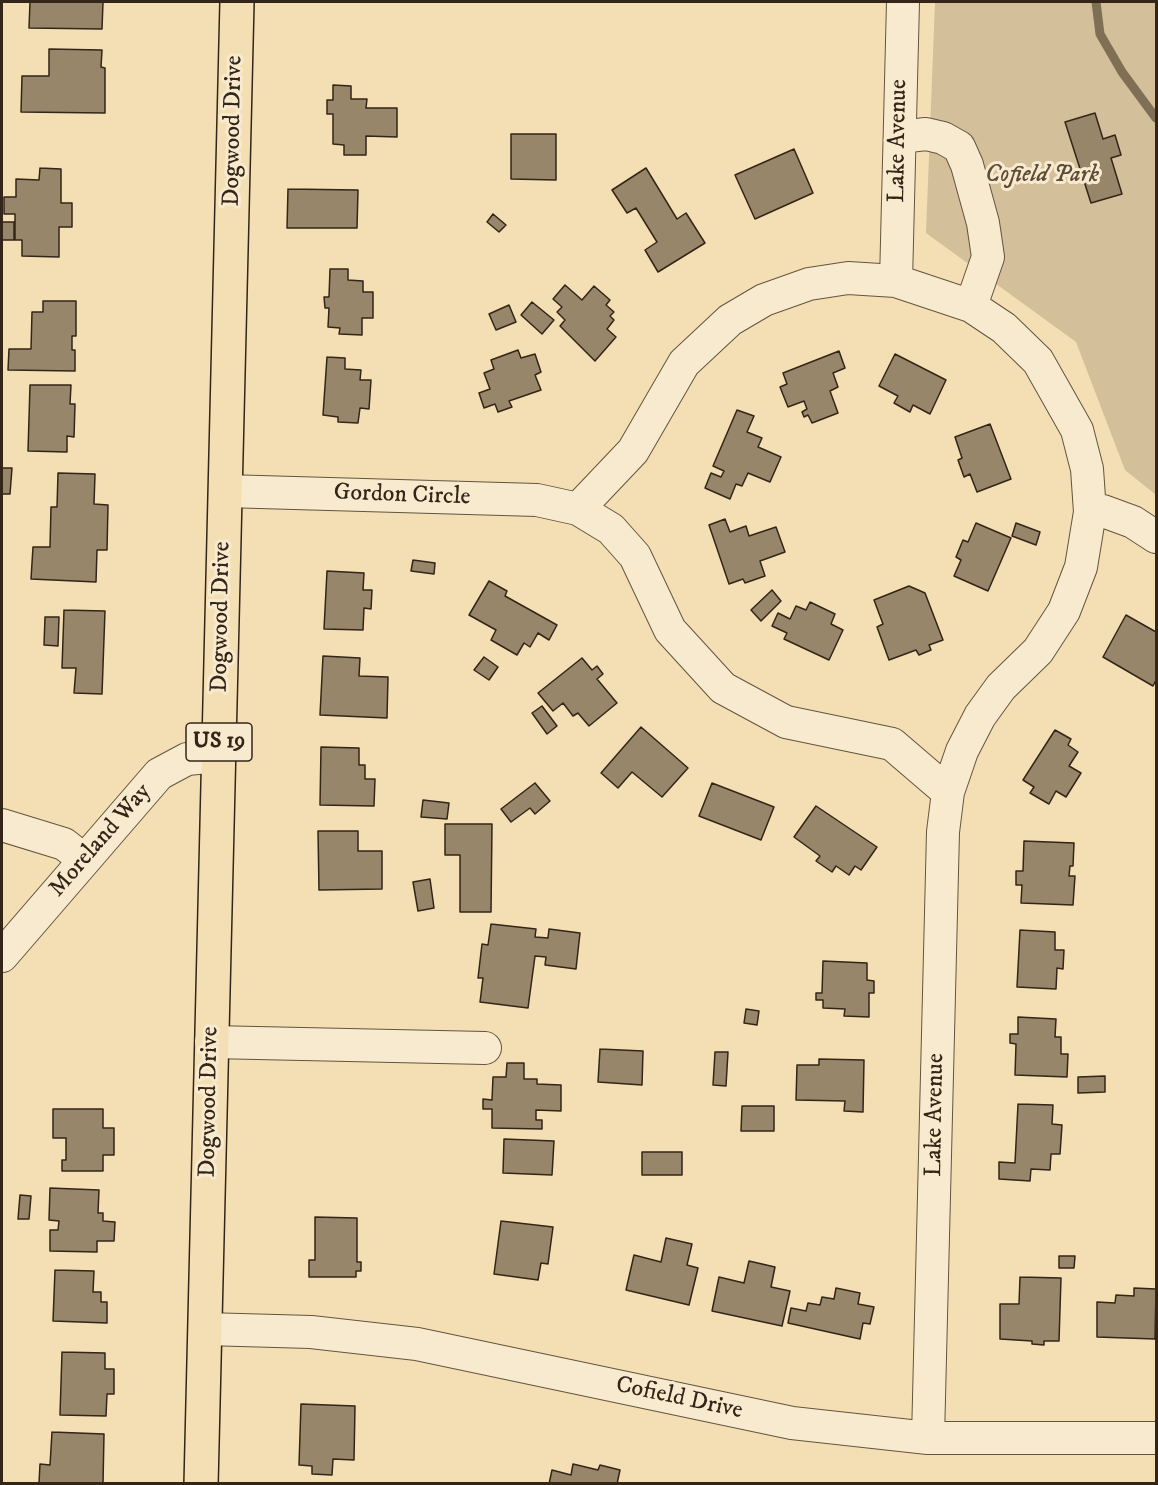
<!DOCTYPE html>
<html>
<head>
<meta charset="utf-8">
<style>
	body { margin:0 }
	#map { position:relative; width:1158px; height:1485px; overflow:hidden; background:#f4dfb4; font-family:"IM FELL DW Pica",serif }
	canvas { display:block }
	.frame { position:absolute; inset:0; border:3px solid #332517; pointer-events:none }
</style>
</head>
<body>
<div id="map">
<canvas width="1158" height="1485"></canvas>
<div class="frame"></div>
</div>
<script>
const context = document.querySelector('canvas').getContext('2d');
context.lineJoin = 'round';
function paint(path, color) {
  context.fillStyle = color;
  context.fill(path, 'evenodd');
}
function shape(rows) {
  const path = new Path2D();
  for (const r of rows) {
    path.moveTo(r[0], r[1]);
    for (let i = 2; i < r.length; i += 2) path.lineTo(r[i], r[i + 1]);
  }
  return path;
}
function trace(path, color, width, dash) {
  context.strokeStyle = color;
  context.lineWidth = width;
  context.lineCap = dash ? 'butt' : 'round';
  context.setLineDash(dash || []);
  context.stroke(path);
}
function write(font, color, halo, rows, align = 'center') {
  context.font = font + ' "IM FELL DW Pica",serif';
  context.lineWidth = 6;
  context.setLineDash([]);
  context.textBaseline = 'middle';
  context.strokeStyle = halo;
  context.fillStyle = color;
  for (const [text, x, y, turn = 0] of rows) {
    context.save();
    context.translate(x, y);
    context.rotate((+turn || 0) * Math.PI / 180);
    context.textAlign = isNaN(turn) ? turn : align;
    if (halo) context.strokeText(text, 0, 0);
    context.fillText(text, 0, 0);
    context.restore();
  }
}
paint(shape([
	[935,2,1156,2,1156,495,1125,470,1076,342,926,233]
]), '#d3bf99');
trace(shape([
	[1096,2,1100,34,1122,72,1156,118]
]), '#7f6f55', 9);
const building = shape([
	[30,2,103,2,102,29,29,28,30,2],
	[49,49,102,50,101,67,105,68,105,113,21,112,22,76,49,76,49,49],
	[333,85,351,86,351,99,367,99,366,108,397,108,397,137,366,136,366,155,344,155,344,145,333,144,333,114,327,114,327,100,333,100,333,85],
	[1095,113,1103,139,1115,135,1121,155,1111,158,1122,194,1091,203,1065,122,1095,113],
	[511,134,556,134,556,180,511,179,511,134],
	[794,149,813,193,755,219,735,175,794,149],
	[40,168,61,169,61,203,72,203,72,227,59,227,59,257,22,256,22,240,15,240,15,214,4,214,4,197,16,197,16,179,39,180,40,168],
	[646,168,677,219,686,213,705,243,658,272,645,250,657,242,636,208,627,213,612,190,646,168],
	[288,189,358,190,357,228,287,228,288,189],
	[493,214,506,225,499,232,487,222,493,214],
	[2,222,14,222,14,240,2,240,2,222],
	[330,269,348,269,348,280,363,281,363,292,373,292,373,318,362,318,362,335,339,334,340,328,328,327,329,308,325,308,324,297,329,297,330,269],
	[565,285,582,300,594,286,610,300,606,305,614,312,610,316,614,320,607,329,616,337,595,361,560,326,565,320,557,312,562,307,553,299,565,285],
	[43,301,76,301,76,336,72,336,72,350,75,350,75,371,8,370,9,349,31,349,32,312,43,312,43,301],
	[532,302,554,320,542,334,521,315,532,302],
	[509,305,516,322,496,330,489,314,509,305],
	[518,350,521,358,535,354,541,372,535,375,541,390,509,401,512,407,498,412,495,404,484,408,479,393,490,389,484,373,494,369,491,360,518,350],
	[839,351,845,368,833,373,838,387,830,391,838,413,812,423,808,415,804,417,802,412,807,409,804,401,788,407,780,387,787,384,783,373,839,351],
	[895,354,946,380,930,414,913,405,910,412,894,403,898,396,879,386,895,354],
	[327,357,345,358,345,369,361,370,360,380,371,380,369,409,360,408,358,423,338,422,338,417,323,415,327,357],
	[30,385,71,385,70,404,75,404,74,437,67,436,67,452,28,451,30,385],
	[737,410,754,416,747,432,762,438,758,447,781,457,770,482,748,473,742,486,736,484,730,499,705,488,711,473,721,477,724,471,713,466,737,410],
	[990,424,1011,479,977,492,970,474,964,477,958,460,962,458,955,437,990,424],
	[2,468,12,468,10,494,2,494,2,468],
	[58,473,95,474,94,504,108,505,107,550,97,550,96,582,31,579,33,547,50,547,51,507,57,507,58,473],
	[725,519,730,532,746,526,749,536,776,527,785,552,760,561,765,576,745,583,743,579,729,584,709,525,725,519],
	[976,523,1011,538,988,591,954,576,961,560,956,557,963,540,968,542,976,523],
	[1016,523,1040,532,1036,545,1012,536,1016,523],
	[413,560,435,563,434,574,411,571,413,560],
	[327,571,364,573,363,590,372,590,371,609,364,608,363,630,324,629,327,571],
	[489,581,507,591,505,596,557,625,549,640,538,633,530,647,524,643,517,655,491,640,496,630,469,615,489,581],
	[909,586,925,593,943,640,929,645,931,650,919,655,916,650,889,660,877,627,883,624,874,600,909,586],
	[772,590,781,601,761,621,751,610,772,590],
	[810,602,835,614,831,624,843,630,829,660,784,639,787,633,772,626,778,613,790,619,796,606,806,610,810,602],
	[64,610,105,611,102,694,74,693,76,668,62,668,64,610],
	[1126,615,1156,632,1156,680,1153,686,1103,657,1126,615],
	[45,617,59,617,58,646,44,645,45,617],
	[323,656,360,658,359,676,388,677,387,718,320,715,323,656],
	[484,657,498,667,489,680,474,670,484,657],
	[582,658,592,670,597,666,603,674,597,679,617,703,589,726,578,713,573,716,563,703,553,711,538,693,582,658],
	[542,706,557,726,547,734,532,713,542,706],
	[641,727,688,768,662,797,632,772,618,788,601,773,641,727],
	[1055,730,1071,739,1068,745,1078,752,1069,766,1081,773,1066,797,1056,791,1049,804,1030,793,1034,787,1023,780,1055,730],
	[321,747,359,748,359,765,365,765,365,779,375,779,374,806,320,805,321,747],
	[535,783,550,801,535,814,530,808,511,822,501,809,535,783],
	[712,783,774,807,761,840,699,816,712,783],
	[423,800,449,803,447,819,421,817,423,800],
	[816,806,877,847,861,870,855,866,849,875,836,866,832,872,816,861,820,856,794,837,816,806],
	[445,824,492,824,491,912,460,912,460,855,445,855,445,824],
	[318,831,358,831,358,851,382,851,382,889,319,890,318,831],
	[1024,841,1074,843,1073,866,1070,866,1069,876,1075,876,1073,905,1021,903,1022,885,1016,885,1016,871,1023,871,1024,841],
	[430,879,434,908,418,911,413,882,430,879],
	[491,924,536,929,535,937,548,938,549,929,580,933,576,969,545,965,546,957,535,956,528,1008,480,1002,483,978,478,978,482,944,488,945,491,924],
	[1020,930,1055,932,1055,950,1064,950,1063,969,1057,968,1056,989,1017,987,1020,930],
	[823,961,867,963,867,980,874,981,874,993,869,993,869,1017,844,1016,845,1009,823,1008,823,1000,816,1000,816,993,822,993,823,961],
	[746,1009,759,1011,757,1025,744,1023,746,1009],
	[1018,1017,1056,1019,1055,1037,1061,1037,1061,1054,1068,1054,1067,1077,1015,1075,1016,1044,1010,1043,1010,1034,1018,1034,1018,1017],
	[600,1049,643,1051,642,1085,598,1082,600,1049],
	[715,1052,728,1052,726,1086,713,1085,715,1052],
	[819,1059,864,1060,863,1112,844,1111,845,1101,796,1100,797,1065,819,1065,819,1059],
	[507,1063,524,1063,524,1079,537,1079,537,1084,561,1085,561,1111,536,1110,536,1120,542,1120,542,1129,492,1128,492,1109,483,1109,483,1099,492,1100,493,1077,506,1077,507,1063],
	[1105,1076,1105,1092,1078,1093,1078,1077,1105,1076],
	[1018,1104,1053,1105,1052,1124,1062,1125,1060,1154,1051,1154,1050,1170,1031,1169,1030,1181,999,1179,999,1162,1015,1163,1018,1104],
	[742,1106,774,1106,774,1131,741,1131,742,1106],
	[53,1109,103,1109,103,1128,114,1128,114,1155,103,1155,103,1171,62,1171,62,1160,66,1160,66,1138,53,1138,53,1109],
	[504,1139,554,1141,552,1175,503,1173,504,1139],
	[642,1152,682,1152,682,1175,642,1175,642,1152],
	[50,1188,99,1190,98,1213,103,1213,103,1221,115,1222,114,1241,97,1241,97,1252,50,1251,50,1230,58,1230,59,1221,49,1220,50,1188],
	[20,1195,31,1196,29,1219,18,1219,20,1195],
	[315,1217,357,1218,357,1262,361,1262,361,1271,356,1271,356,1277,309,1277,309,1260,315,1260,315,1217],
	[501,1221,553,1227,548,1264,541,1263,538,1280,494,1274,501,1221],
	[666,1238,692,1244,687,1265,698,1268,689,1305,626,1290,634,1255,661,1262,666,1238],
	[1059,1256,1075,1256,1074,1268,1059,1268,1059,1256],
	[749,1261,775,1267,771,1287,790,1291,782,1326,712,1311,719,1277,744,1283,749,1261],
	[55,1270,94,1271,93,1292,101,1292,101,1302,107,1302,107,1323,53,1321,55,1270],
	[1020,1277,1061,1278,1059,1341,1044,1341,1044,1345,1032,1344,1032,1341,1000,1339,1000,1304,1019,1304,1020,1277],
	[836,1288,860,1293,858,1304,874,1307,870,1324,863,1323,860,1339,788,1323,791,1308,806,1311,808,1303,820,1305,822,1297,834,1299,836,1288],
	[1134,1288,1156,1289,1155,1339,1097,1337,1097,1302,1115,1303,1116,1295,1134,1296,1134,1288],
	[62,1352,105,1353,105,1369,114,1369,114,1394,107,1394,106,1416,60,1415,62,1352],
	[301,1404,355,1406,354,1460,333,1459,332,1475,312,1474,312,1466,299,1465,301,1404],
	[52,1432,104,1434,103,1484,39,1483,40,1464,50,1465,52,1432],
	[573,1464,598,1470,600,1465,620,1470,617,1484,549,1484,552,1470,571,1475,573,1464]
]);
paint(building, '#978669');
trace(building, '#332517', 1.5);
const minor = shape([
	[900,137,926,134,943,138,959,147,967,165,983,223,988,257,971,306],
	[896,281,903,2],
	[225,491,537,500,578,509,611,529,635,556,670,630,723,688,786,722,892,744,948,792],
	[578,509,633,451,684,363,730,320,764,300,809,284,848,278,896,281,971,306,1004,328,1038,361,1077,430,1087,469,1090,512,1081,567,1064,611,1038,651,1001,687,980,716,962,751,948,792,943,832,928,1438],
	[1090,512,1103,511,1133,522,1156,537],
	[2,825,64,844,83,859],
	[2,956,159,774,187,759,219,756],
	[211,1042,485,1048],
	[205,1329,311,1332,417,1344,792,1423,928,1438,1156,1438]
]);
const major = shape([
	[201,1484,237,2]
]);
trace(minor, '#63543e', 34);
trace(major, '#332517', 36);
trace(minor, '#f8eace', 32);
trace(major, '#f4dfb4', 33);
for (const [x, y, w] of [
	[219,742,66]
]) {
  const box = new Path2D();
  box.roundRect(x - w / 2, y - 19, w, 38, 4.5);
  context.fillStyle = '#f8eace';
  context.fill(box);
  trace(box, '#332517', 1.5);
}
write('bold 22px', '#332517', null, [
	["US 19",219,742]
]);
write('24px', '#332517', '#f8eace', [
	["Dogwood Drive",234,131,-89],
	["Lake Avenue",899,141,-89],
	["Gordon Circle",402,496,2],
	["Dogwood Drive",222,617,-89],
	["Moreland Way",101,841,-49],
	["Dogwood Drive",210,1102,-89],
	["Lake Avenue",936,1115,-89],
	["Cofield Drive",679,1399,12]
]);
write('italic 24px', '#5b4c38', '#f8eace', [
	["Cofield Park",1042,176]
]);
</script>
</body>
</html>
